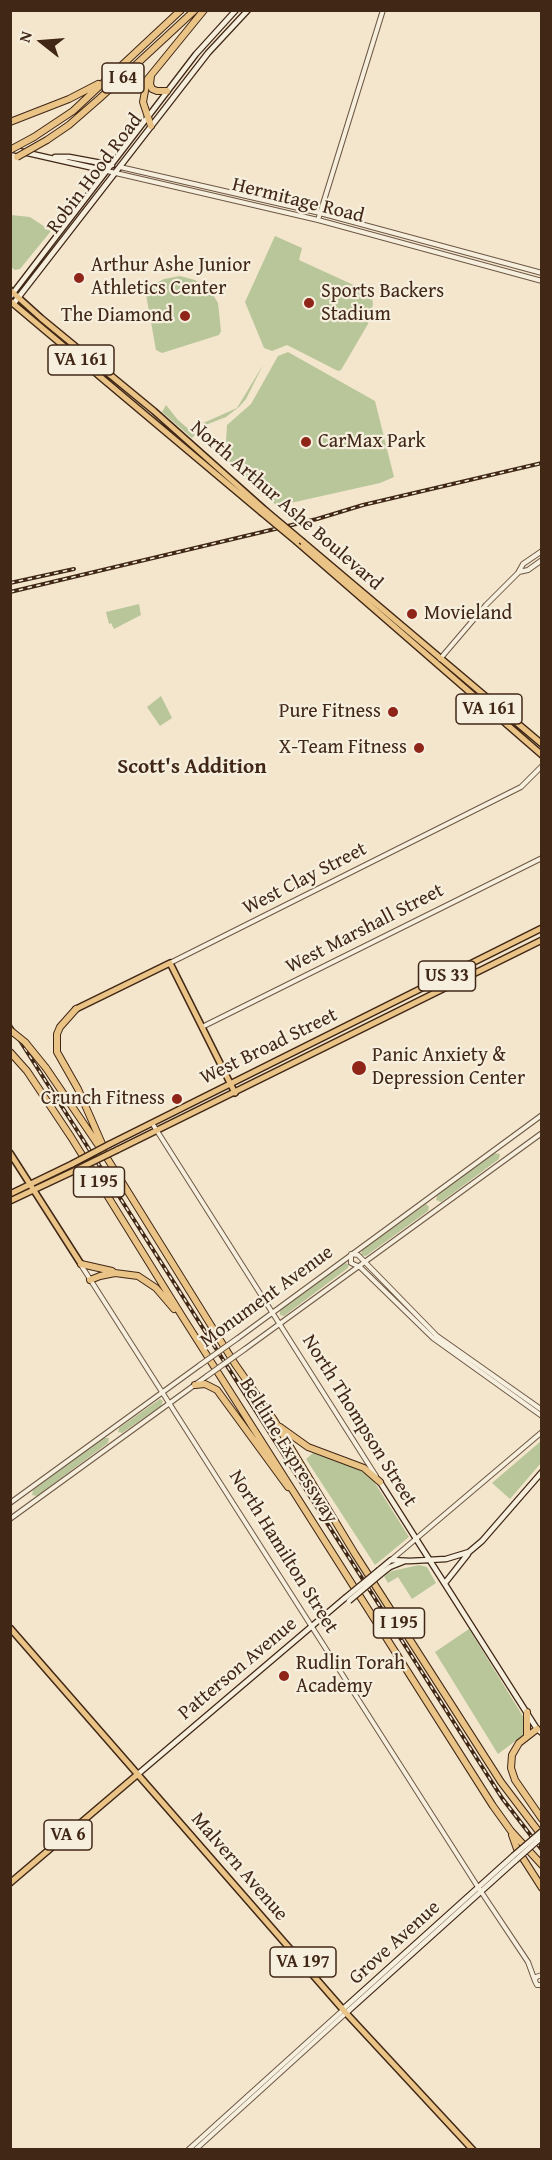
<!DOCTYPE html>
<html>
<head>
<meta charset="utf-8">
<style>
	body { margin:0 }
	#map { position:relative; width:552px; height:2160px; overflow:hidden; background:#f3e6cd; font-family:"Gentium Book Plus",serif }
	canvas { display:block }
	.frame { position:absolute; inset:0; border:12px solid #412716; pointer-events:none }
	.north { position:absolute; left:12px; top:12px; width:60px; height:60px; -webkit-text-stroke:4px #f7efde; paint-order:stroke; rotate:287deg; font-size:16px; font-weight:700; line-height:24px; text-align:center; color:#412716 }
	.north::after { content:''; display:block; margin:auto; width:21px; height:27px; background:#412716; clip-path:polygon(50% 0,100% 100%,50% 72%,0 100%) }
</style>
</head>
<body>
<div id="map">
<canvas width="552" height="2160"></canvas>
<div class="frame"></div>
<div class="north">N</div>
</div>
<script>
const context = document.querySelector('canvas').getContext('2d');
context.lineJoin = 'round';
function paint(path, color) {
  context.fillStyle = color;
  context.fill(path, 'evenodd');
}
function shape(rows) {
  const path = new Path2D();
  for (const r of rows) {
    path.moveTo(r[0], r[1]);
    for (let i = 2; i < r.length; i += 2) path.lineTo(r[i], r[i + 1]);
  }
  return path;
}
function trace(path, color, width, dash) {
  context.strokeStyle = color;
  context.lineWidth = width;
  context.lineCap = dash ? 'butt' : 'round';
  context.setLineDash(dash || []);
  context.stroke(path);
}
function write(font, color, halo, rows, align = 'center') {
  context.font = font + ' "Gentium Book Plus",serif';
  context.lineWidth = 4.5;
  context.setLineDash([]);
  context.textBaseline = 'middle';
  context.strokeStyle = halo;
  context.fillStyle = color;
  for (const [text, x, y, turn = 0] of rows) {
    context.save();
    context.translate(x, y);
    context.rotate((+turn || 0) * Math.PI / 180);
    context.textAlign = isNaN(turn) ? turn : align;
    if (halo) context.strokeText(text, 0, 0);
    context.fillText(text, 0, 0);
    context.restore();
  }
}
paint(shape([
	[11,215,30,217,51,231,20,269,15,270,11,267],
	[275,236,302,248,299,260,371,293,373,304,368,324,341,370,338,371,287,345,272,351,264,348,245,302],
	[180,276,195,280,212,293,218,303,221,331,219,335,162,353,156,350,145,289,164,279],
	[288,352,375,401,394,477,380,483,277,506,225,459,227,425,251,404,278,356],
	[263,365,246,399,239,407,226,417,203,426,192,438,162,412,166,405,178,420,192,432,201,424,237,408],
	[139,604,141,615,114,629,111,623,109,624,106,612],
	[161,696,172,718,160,726,147,707],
	[494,1153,500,1154,499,1159,441,1202,436,1200,437,1195],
	[426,1204,429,1207,428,1211,366,1256,361,1255,362,1250],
	[344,1263,349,1264,348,1268,284,1316,280,1315,280,1310],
	[160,1399,163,1401,161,1406,122,1433,118,1432,119,1428],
	[104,1438,109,1438,108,1443,37,1496,32,1495,33,1490],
	[541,1441,541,1463,510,1499,492,1483],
	[313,1453,351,1465,366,1474,373,1480,409,1537,375,1565,306,1459],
	[419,1565,427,1567,436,1583,412,1599,398,1577,388,1583,384,1576,392,1571],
	[469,1629,524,1718,525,1732,522,1736,498,1754,435,1652]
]), '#b9c69a');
const tertiary = shape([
	[120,167,320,213,542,273],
	[107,171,318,220,542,281],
	[318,220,383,10],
	[519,572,528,570,542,560],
	[440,659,486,605,518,573,523,564,542,551],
	[170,963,521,787,542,766],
	[202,1027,542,858],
	[152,1123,376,1476],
	[81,1265,476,1884,528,1962,535,1981],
	[238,1338,542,1115],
	[245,1349,542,1133],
	[542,1410,437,1336,358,1255,351,1254,351,1263,360,1267,433,1338,542,1416],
	[10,1503,200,1365],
	[10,1519,207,1376],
	[391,1560,542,1432],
	[542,1975,536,1977,535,1981,537,1985,542,1985],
	[188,2150,343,2010],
	[195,2150,346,2013]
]);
const secondary = shape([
	[10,149,107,171],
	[55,157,69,157,112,165],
	[10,297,196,54,236,10],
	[14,303,208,53,248,10],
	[380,1482,537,1729,542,1733],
	[379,1570,391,1560,410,1561,446,1559,469,1552,482,1541,542,1472],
	[381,1574,390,1567,405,1561],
	[445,1583,468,1554],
	[138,1774,345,1598],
	[343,2009,513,1856],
	[346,2013,516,1860]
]);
const primary = shape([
	[10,290,41,318,154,411,265,510],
	[10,301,261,512],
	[297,542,542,755],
	[303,542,542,744],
	[76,1009,170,963,235,1093],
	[110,1144,542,928],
	[117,1150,542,940],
	[10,1153,81,1264],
	[10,1194,72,1164],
	[10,1201,76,1170],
	[10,1628,346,2013,473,2150],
	[10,1883,138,1774]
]);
const motorway = shape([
	[151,76,150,84,152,89,157,91,167,91],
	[10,122,69,99,98,84],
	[151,126,143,102,147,80,204,10],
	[34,137,73,111,181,10],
	[47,140,69,125,100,98,195,10],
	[76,1009,60,1027,57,1034,57,1052,78,1089,103,1146],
	[10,1052,27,1071,71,1137,182,1316,493,1806,511,1831,542,1865],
	[46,1068,107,1158,235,1364,274,1420,355,1554,501,1782,542,1836],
	[81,1264,112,1271],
	[90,1280,100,1276,115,1273,138,1276,156,1288,174,1309],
	[195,1385,205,1384,217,1390,288,1487],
	[280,1427,308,1447,364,1468,380,1482],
	[527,1712,527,1735],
	[537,1729,519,1743,512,1755,511,1768,515,1780,542,1819],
	[512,1835,517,1849,542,1888]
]);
trace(tertiary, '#6e5744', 6);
trace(secondary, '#412716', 7);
trace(primary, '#412716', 8);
trace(motorway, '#412716', 8);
trace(tertiary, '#f7efde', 4);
trace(secondary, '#f7efde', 4.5);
trace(primary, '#eac386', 5);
trace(motorway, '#eac386', 6);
const rail = shape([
	[10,583,74,569],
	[10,592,317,519,363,505,542,463],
	[10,1025,502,1798,542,1850]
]);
trace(rail, '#412716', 4);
trace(rail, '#f7efde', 1.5, [4.5]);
const tertiaryBridge = shape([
	[200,1365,238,1338],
	[207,1376,245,1349]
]);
const secondaryBridge = shape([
	[345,1598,379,1570],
	[349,1601,381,1574],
	[513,1856,542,1831],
	[516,1860,542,1837]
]);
const primaryBridge = shape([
	[265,510,303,542],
	[261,512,297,542],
	[72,1164,110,1144],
	[76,1170,117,1150]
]);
const motorwayBridge = shape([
	[10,150,34,137],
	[17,157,47,140],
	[10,1030,25,1042,46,1068]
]);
trace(tertiaryBridge, '#6e5744', 6, []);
trace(secondaryBridge, '#412716', 7, []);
trace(primaryBridge, '#412716', 8, []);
trace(motorwayBridge, '#412716', 8, []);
trace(tertiaryBridge, '#f7efde', 4);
trace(secondaryBridge, '#f7efde', 4.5);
trace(primaryBridge, '#eac386', 5);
trace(motorwayBridge, '#eac386', 6);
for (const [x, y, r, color] of [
	[79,278,6,"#8f2418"],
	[309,303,6,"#8f2418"],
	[185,316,6,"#8f2418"],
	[306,442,6,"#8f2418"],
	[412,614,6,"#8f2418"],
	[393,712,6,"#8f2418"],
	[419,748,6,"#8f2418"],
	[359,1068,8,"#8f2418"],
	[177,1099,6,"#8f2418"],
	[284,1676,6,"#8f2418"]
]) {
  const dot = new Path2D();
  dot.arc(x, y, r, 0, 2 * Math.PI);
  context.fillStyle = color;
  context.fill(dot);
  trace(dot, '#f7efde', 2);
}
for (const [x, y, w] of [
	[123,78,42],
	[81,360,66],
	[489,709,66],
	[447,976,57],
	[99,1182,51],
	[399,1623,51],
	[68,1835,48],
	[303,1962,66]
]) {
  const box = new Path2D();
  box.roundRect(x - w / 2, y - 15, w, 30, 4.5);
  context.fillStyle = '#f7efde';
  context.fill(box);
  trace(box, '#412716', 1.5);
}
write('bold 18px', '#412716', null, [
	["I 64",123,78],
	["VA 161",81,360],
	["VA 161",489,709],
	["US 33",447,976],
	["I 195",99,1182],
	["I 195",399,1623],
	["VA 6",68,1835],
	["VA 197",303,1962]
]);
write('20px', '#412716', '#f7efde', [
	["Robin Hood Road",95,174,-53],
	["Hermitage Road",298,201,14],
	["North Arthur Ashe Boulevard",286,506,41],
	["West Clay Street",305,879,-27],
	["West Marshall Street",365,929,-27],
	["West Broad Street",269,1047,-26],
	["Monument Avenue",267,1297,-36],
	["North Thompson Street",359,1421,58],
	["Beltline Expressway",288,1451,58],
	["North Hamilton Street",283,1552,58],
	["Patterson Avenue",238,1669,-40],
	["Malvern Avenue",239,1867,49],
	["Grove Avenue",395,1943,-42]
]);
write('20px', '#412716', '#f7efde', [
	["Arthur Ashe Junior",91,266],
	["Athletics Center",91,289],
	["Sports Backers",321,292],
	["Stadium",321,315],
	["The Diamond",173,316,"right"],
	["CarMax Park",318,442],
	["Movieland",424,614],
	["Pure Fitness",381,712,"right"],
	["X-Team Fitness",407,748,"right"],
	["Panic Anxiety &",372,1056],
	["Depression Center",372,1079],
	["Crunch Fitness",165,1099,"right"],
	["Rudlin Torah",296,1664],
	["Academy",296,1687]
], 'left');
write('bold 21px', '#412716', '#f7efde', [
	["Scott's Addition",192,768]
]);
</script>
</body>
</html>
